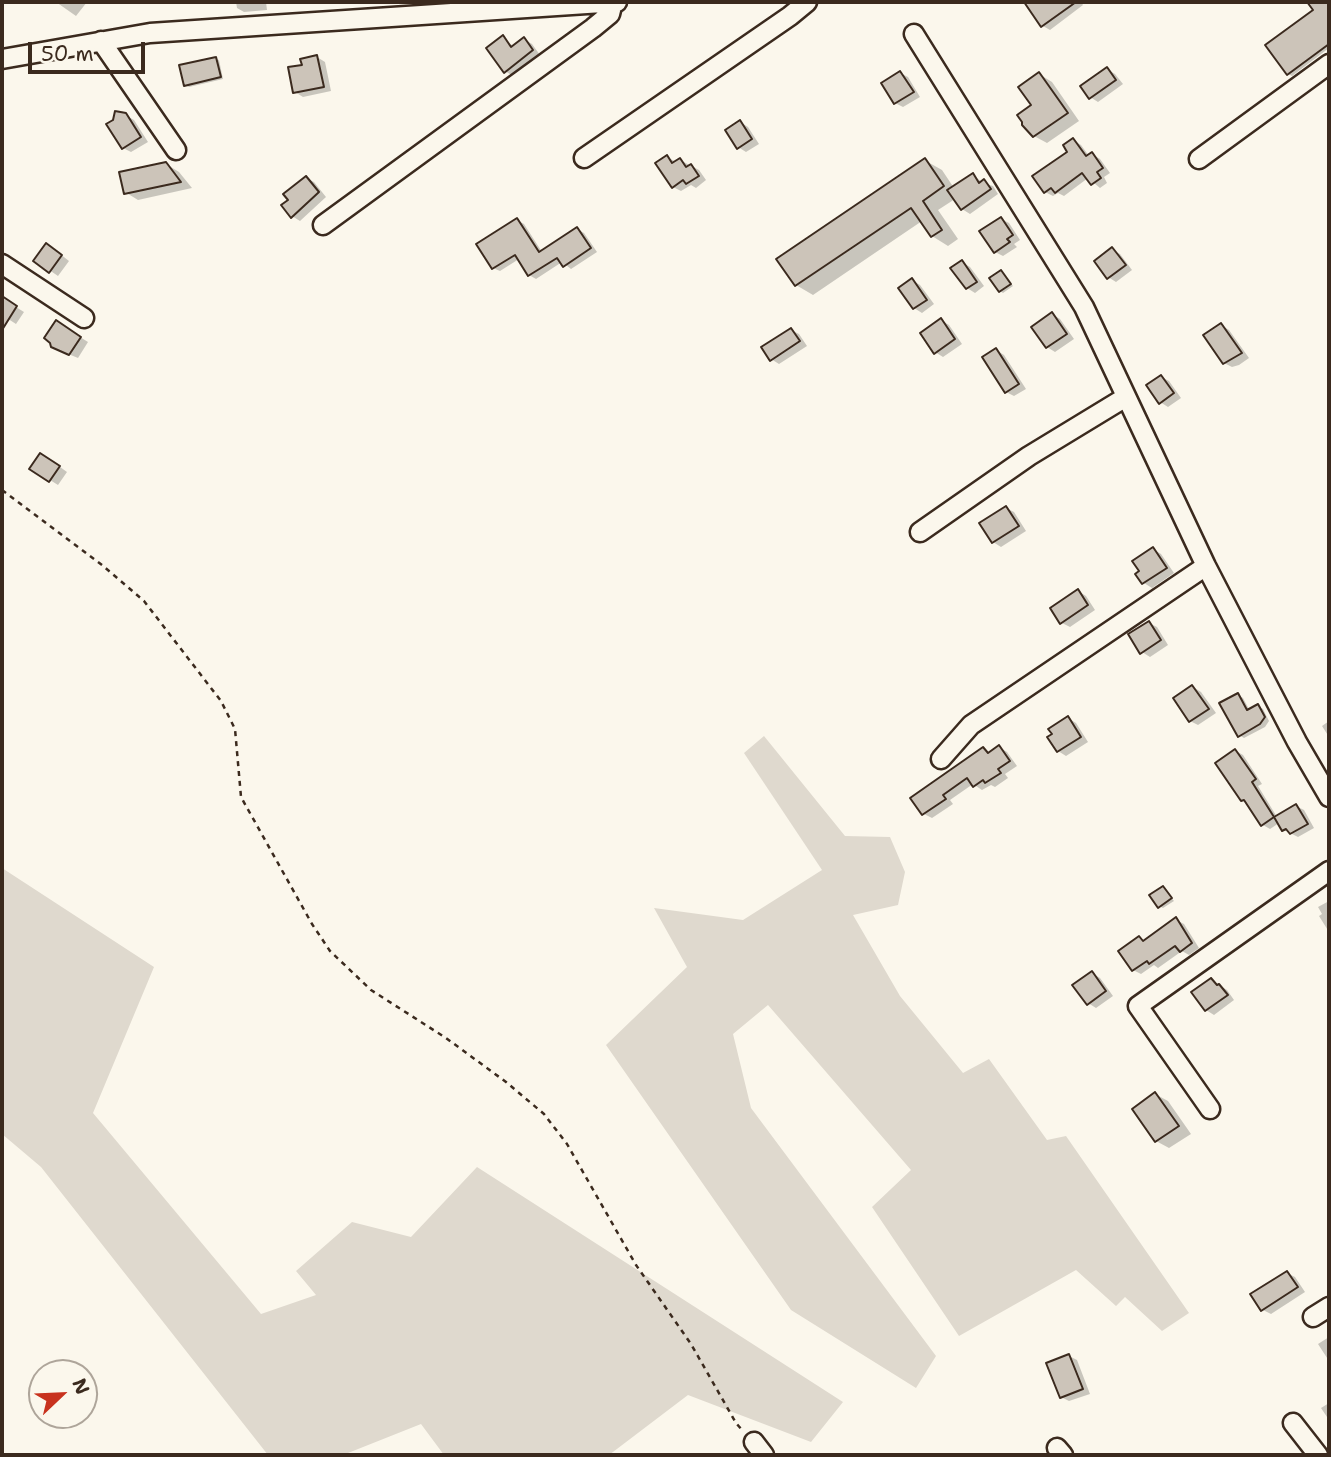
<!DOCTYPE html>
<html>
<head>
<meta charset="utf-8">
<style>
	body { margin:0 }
	#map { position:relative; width:1331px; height:1457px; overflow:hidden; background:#fbf7ec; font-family:"Shantell Sans",sans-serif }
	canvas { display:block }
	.frame { position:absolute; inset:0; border:4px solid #3b2a1e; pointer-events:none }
	.north { position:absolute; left:28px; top:1359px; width:70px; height:70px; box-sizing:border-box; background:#fbf7ec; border:2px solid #aea59a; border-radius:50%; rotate:67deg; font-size:19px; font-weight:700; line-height:28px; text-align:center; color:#3b2a1e }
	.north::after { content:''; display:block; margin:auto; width:24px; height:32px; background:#c8321e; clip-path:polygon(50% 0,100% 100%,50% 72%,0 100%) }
	.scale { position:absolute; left:28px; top:42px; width:117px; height:32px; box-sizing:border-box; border:4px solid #3b2a1e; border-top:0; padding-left:9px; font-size:21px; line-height:24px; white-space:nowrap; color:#3b2a1e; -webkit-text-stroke:5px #fbf7ec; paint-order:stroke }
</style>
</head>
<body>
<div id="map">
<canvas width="1331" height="1457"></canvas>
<div class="frame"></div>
<div class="north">N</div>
<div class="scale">50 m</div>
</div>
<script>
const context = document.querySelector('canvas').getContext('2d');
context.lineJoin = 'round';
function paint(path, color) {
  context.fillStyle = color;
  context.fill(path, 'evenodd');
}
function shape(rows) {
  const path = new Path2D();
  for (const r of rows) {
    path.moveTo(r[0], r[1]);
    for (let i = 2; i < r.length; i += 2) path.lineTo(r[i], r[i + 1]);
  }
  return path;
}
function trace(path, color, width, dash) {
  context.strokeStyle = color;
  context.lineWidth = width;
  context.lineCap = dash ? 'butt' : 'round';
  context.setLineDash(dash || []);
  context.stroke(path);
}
paint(shape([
	[764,736,845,836,890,837,905,872,898,905,853,915,900,996,963,1073,989,1059,1047,1140,1066,1136,1189,1313,1162,1331,1125,1297,1116,1306,1076,1270,959,1336,872,1207,911,1170,768,1005,733,1034,751,1108,936,1356,916,1388,791,1310,606,1045,687,967,654,908,743,920,822,870,744,753],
	[2,868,154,967,93,1113,261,1314,316,1295,296,1271,352,1222,411,1237,477,1167,843,1402,811,1442,688,1395,609,1455,444,1455,421,1424,343,1455,268,1455,41,1167,2,1134]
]), '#dfd9ce');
paint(shape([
	[56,2,87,2,76,16],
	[236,2,266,2,267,10,244,12,237,8],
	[1026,2,1081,2,1083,5,1050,30,1043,26],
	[1309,2,1329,2,1329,48,1292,76,1288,74,1315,10],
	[503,37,514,47,524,39,532,44,540,55,513,76,505,71],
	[317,57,325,62,331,91,303,97,295,92,304,66],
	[216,59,219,60,223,79,189,87,185,85],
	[1107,69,1115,74,1123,84,1098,102,1090,97],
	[900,73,908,77,920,97,903,107,895,103],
	[1039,74,1052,82,1079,121,1047,143,1034,136,1033,106],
	[125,115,134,120,148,142,131,152,123,148],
	[740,122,748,127,759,144,746,152,738,147],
	[1073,140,1081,145,1089,156,1092,154,1100,159,1110,173,1104,177,1107,183,1100,188,1088,178,1064,196,1058,193,1053,196,1045,192,1069,152],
	[667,157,676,162,680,160,699,170,706,180,696,188,691,185,681,191,673,187],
	[926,161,942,170,954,188,973,175,983,183,993,186,998,194,970,214,962,209,955,199,938,210,958,239,948,246,932,236,922,221,813,295,796,285,779,259],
	[166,164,179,172,192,188,138,200,125,192],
	[306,178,314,182,326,197,300,221,292,216,290,200],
	[1001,219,1009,223,1020,240,1014,244,1017,247,1003,256,995,252],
	[517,220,524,224,542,252,577,229,584,233,597,252,571,269,562,262,536,279,529,275,519,259,500,271,493,268],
	[55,250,69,261,58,276,36,261],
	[1112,250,1120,254,1132,270,1116,282,1108,277],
	[962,262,970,267,984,286,975,293,967,288],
	[1001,272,1013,286,1003,293,1000,291],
	[912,280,920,285,934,304,922,313,914,308],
	[3,299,24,312,16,324,2,315],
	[1052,314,1060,319,1074,339,1055,352,1047,347],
	[941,320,949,325,962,344,943,357,935,352],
	[1221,325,1229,330,1249,358,1239,365,1232,367,1224,363],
	[64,327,88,342,78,358,61,351],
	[791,330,799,334,807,346,779,364,771,359],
	[996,350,1004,355,1026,389,1014,396,1006,392],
	[1161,377,1169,381,1181,398,1168,407,1160,402],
	[49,459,67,472,58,485,50,480],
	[1006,508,1014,512,1026,531,1001,547,993,542],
	[1153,549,1161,554,1174,573,1152,588,1144,583,1138,574],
	[1078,591,1086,596,1095,610,1070,627,1062,623],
	[1149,623,1157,627,1168,645,1150,657,1142,652],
	[1193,687,1201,692,1216,713,1198,725,1190,721],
	[1238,695,1243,698,1250,711,1258,706,1263,709,1269,721,1265,727,1244,738,1239,735],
	[1068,718,1076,723,1088,742,1066,756,1058,751,1054,735],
	[1329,721,1329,737,1322,726],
	[999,747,1007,752,1017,766,1005,774,1008,778,995,787,991,785,982,790,973,784,950,800,953,804,932,818,924,814,984,749,990,753],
	[1236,751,1243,755,1262,784,1258,786,1277,817,1296,806,1304,810,1314,828,1298,837,1284,830,1279,823,1270,829,1263,825,1249,804,1242,800],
	[1163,888,1174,901,1163,908,1159,906],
	[1329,901,1329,932,1319,916,1322,914,1318,907],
	[1176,920,1184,924,1199,948,1189,955,1182,951,1158,968,1154,965,1141,974,1133,970,1140,938,1145,941],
	[1092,973,1100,978,1113,996,1096,1008,1088,1003],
	[1211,980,1227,990,1234,1000,1214,1015,1206,1010,1194,993],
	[1155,1094,1168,1101,1191,1134,1169,1148,1156,1141],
	[1287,1273,1295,1277,1305,1292,1271,1314,1263,1310],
	[1329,1337,1329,1361,1318,1344],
	[1069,1356,1077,1360,1090,1394,1069,1401,1061,1397],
	[1329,1403,1329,1420,1321,1408]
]), '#0003');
const building = shape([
	[1024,2,1076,2,1041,27,1024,2],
	[1307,2,1329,2,1329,44,1287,75,1265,45,1313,10,1307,2],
	[503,35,511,47,524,37,533,50,504,73,486,48,503,35],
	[317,55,324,87,293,93,288,67,302,65,300,59,317,55],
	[216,57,221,77,184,86,179,65,216,57],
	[1107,67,1116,80,1089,99,1080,86,1107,67],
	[900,71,914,92,894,104,881,83,900,71],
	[1039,72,1068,113,1033,137,1022,125,1022,122,1017,115,1031,105,1018,87,1039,72],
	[115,111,126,113,141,137,122,149,106,124,113,120,115,111],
	[740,120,752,139,737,149,725,130,740,120],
	[1073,138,1086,156,1092,152,1103,168,1097,172,1101,178,1091,185,1082,173,1055,193,1051,188,1044,193,1032,176,1067,152,1063,145,1073,138],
	[667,155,672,163,680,158,686,167,691,164,699,176,686,184,683,180,672,188,655,163,667,155],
	[925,158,944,186,923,201,942,230,931,237,911,208,795,286,776,259,925,158],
	[166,162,181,182,124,194,119,172,166,162],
	[973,173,979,183,984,179,991,189,961,210,947,190,973,173],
	[306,176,319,192,291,218,281,205,288,200,283,194,306,176],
	[1001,217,1013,235,1007,239,1010,242,994,253,979,231,1001,217],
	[517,218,539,252,577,227,591,248,563,267,557,258,528,276,515,255,492,269,476,244,517,218],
	[46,243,62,255,49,273,33,261,46,243],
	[1112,247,1126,265,1107,279,1094,261,1112,247],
	[962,260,977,282,966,289,950,268,962,260],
	[1001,270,1011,284,999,292,989,278,1001,270],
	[912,278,927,300,913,309,898,288,912,278],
	[2,296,17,306,2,330,2,296],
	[1052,312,1067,334,1046,348,1031,327,1052,312],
	[941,318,955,339,934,354,920,333,941,318],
	[56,320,81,337,69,355,51,347,50,343,44,338,56,320],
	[1221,323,1242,353,1223,364,1203,335,1221,323],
	[791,328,800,341,770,361,761,347,791,328],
	[996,348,1019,384,1005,393,982,357,996,348],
	[1161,375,1174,393,1159,404,1146,385,1161,375],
	[40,453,60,466,49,482,29,469,40,453],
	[1006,506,1019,526,992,543,979,523,1006,506],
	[1153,547,1167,568,1142,584,1135,574,1139,571,1132,561,1153,547],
	[1078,589,1088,605,1060,624,1050,608,1078,589],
	[1149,621,1161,640,1140,654,1128,634,1149,621],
	[1192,685,1209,709,1189,722,1173,698,1192,685],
	[1238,693,1247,710,1258,704,1265,717,1260,724,1238,737,1219,703,1238,693],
	[1068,716,1081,737,1057,752,1047,737,1052,734,1048,729,1068,716],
	[999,745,1010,761,998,769,1001,773,985,783,983,780,973,787,967,778,943,795,946,799,922,815,910,798,983,747,988,753,999,745],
	[1235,749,1256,779,1252,782,1274,817,1296,804,1308,824,1290,834,1286,829,1282,831,1274,817,1261,826,1244,800,1241,801,1215,763,1235,749],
	[1163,886,1172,898,1158,908,1149,895,1163,886],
	[1176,917,1192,943,1180,952,1175,946,1149,964,1147,961,1132,971,1118,951,1139,936,1143,941,1176,917],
	[1092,971,1106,991,1087,1005,1072,985,1092,971],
	[1211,978,1217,985,1219,984,1228,995,1205,1011,1191,992,1211,978],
	[1155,1092,1179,1126,1155,1142,1132,1109,1155,1092],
	[1287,1271,1298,1287,1261,1311,1250,1294,1287,1271],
	[1069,1354,1083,1389,1060,1398,1046,1363,1069,1354]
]);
paint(building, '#ccc4b9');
trace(building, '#3b2a1e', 2);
const minor = shape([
	[914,34,1084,307,1206,566,1297,742,1329,797],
	[101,41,176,150],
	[2,59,150,33,617,2],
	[584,158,790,16,807,2],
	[1199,159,1329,64],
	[323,225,593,28,610,14,613,2],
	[2,264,84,318],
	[920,532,1029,456,1126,397],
	[941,759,971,725,1206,566],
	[1210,1109,1138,1006,1329,871],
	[1313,1317,1329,1307],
	[1293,1423,1318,1455],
	[754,1442,764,1455],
	[1057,1448,1063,1455]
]);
trace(minor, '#3b2a1e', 23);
trace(shape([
	[2,490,102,565,144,601,221,701,235,729,241,797,312,924,330,951,371,990,446,1038,506,1082,544,1114,567,1144,636,1265,691,1344,736,1423,742,1430]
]), '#3b2a1e', 2.5, [5, 5]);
trace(minor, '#fbf7ec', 18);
</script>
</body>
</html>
